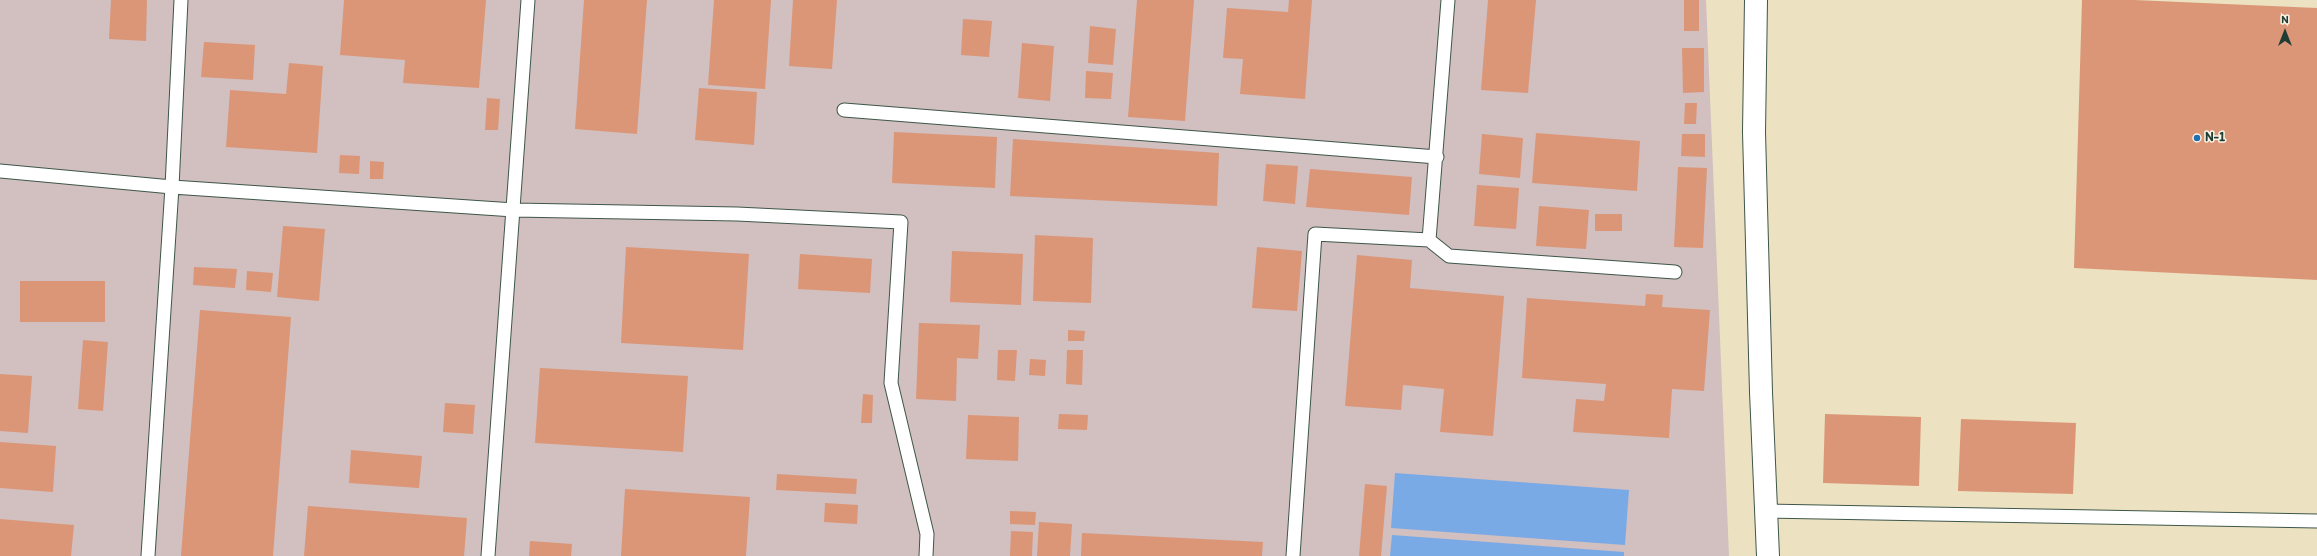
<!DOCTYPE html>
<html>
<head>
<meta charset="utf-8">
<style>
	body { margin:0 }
	#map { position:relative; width:2317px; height:556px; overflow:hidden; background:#ece2c1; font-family:Itim,sans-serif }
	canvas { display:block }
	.north { position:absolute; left:2265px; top:12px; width:40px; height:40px; -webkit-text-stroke:3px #fcf5e5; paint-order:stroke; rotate:0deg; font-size:11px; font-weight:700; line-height:16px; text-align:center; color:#1f3d34 }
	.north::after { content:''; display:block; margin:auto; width:14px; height:18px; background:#1f3d34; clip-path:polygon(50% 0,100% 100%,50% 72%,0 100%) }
</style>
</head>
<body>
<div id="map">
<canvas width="2317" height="556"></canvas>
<div class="north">N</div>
</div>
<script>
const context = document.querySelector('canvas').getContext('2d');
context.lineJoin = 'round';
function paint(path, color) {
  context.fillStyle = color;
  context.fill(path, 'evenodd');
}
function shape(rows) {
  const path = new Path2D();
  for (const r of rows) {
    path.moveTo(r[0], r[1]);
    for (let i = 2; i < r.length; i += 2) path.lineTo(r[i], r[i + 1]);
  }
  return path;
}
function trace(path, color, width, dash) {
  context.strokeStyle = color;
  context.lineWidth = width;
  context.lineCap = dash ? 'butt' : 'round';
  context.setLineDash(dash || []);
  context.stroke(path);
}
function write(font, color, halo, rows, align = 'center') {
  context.font = font + ' Itim,sans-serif';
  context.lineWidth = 3;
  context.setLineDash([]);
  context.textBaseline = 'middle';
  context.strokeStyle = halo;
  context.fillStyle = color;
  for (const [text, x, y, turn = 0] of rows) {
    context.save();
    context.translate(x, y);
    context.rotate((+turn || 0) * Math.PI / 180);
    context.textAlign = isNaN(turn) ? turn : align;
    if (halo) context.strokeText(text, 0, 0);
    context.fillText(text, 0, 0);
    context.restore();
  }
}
paint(shape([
	[0,0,1706,0,1729,556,0,556]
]), '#d2bfc0');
paint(shape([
	[1395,473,1629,490,1625,545,1391,528],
	[1392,535,1624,552,1624,556,1390,556]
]), '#7aaae5');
paint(shape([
	[111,0,147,0,146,41,109,39],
	[344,0,486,0,479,88,403,83,405,60,340,55],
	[584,0,647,0,637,134,575,129],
	[714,0,771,0,765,89,708,85],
	[793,0,837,0,832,69,789,66],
	[1137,0,1194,0,1185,121,1128,117],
	[1289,0,1312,0,1305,99,1240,94,1243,59,1223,58,1227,8,1288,12],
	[1488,0,1536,0,1528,93,1481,90],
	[1684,0,1699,0,1699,31,1684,31],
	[2082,0,2134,0,2317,8,2317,280,2074,268],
	[963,19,992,21,989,57,961,55],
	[1090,26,1116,29,1113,65,1088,63],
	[204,42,255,45,253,80,201,77],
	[1022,43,1054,46,1050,101,1018,98],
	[1682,48,1704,48,1704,92,1683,93],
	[289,63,323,66,317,153,226,147,230,90,286,94],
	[1086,71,1113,73,1111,99,1085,98],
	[699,88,757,92,754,145,695,140],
	[487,98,500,99,498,130,485,130],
	[1685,103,1697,103,1696,124,1684,124],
	[894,132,997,137,995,188,892,183],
	[1536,133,1640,141,1637,191,1532,183],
	[1482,134,1523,138,1520,178,1479,174],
	[1682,134,1705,134,1705,157,1681,156],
	[1013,139,1219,153,1217,206,1010,196],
	[340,155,360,156,359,174,339,173],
	[370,161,384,162,383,179,370,179],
	[1266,164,1298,166,1295,204,1263,201],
	[1678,167,1707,168,1703,248,1674,247],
	[1310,169,1412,177,1409,215,1306,207],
	[1477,185,1519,188,1516,229,1474,226],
	[1539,206,1589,210,1586,249,1536,246],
	[1595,214,1622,214,1622,231,1595,231],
	[283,226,325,229,319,301,277,297],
	[1035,235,1093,238,1091,303,1033,301],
	[626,247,749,254,743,350,621,343],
	[1257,247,1302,251,1297,311,1252,308],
	[952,251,1023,254,1021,305,950,302],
	[800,254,872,259,870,293,798,289],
	[1357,255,1412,260,1410,288,1504,296,1493,436,1440,432,1444,389,1403,385,1401,410,1345,406],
	[194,267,237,269,235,288,193,285],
	[247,271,273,273,271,292,246,290],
	[20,281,105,281,105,322,20,322],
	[1646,294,1663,295,1662,307,1710,310,1704,391,1672,389,1669,438,1573,432,1576,399,1604,401,1606,384,1522,378,1527,298,1645,306],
	[200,310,291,317,273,556,181,556],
	[919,323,980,325,978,359,957,358,956,401,916,399],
	[1068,330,1085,331,1084,341,1068,341],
	[83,340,108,342,103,411,78,409],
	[998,350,1017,350,1015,381,997,380],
	[1067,350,1083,350,1082,385,1066,384],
	[1030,359,1046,360,1045,376,1029,375],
	[540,368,688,376,683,452,535,443],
	[0,374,32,376,28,433,0,431],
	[863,394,873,395,872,423,861,423],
	[445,403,475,405,473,434,443,432],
	[1059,414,1088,415,1087,430,1058,429],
	[1825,414,1921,417,1919,486,1823,483],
	[968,415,1019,417,1018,461,966,459],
	[1961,419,2076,423,2073,494,1958,491],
	[0,442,56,446,53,492,0,488],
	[351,450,422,456,419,488,349,483],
	[777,474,857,479,856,494,776,490],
	[1365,484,1387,486,1381,556,1359,556],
	[625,489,750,497,746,556,621,556],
	[825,503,858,505,857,524,824,522],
	[308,506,467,518,464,556,304,556],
	[1010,511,1036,512,1035,525,1010,524],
	[0,519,74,525,71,556,0,556],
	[1039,522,1072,524,1070,556,1037,556],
	[1011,531,1033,532,1032,556,1010,556],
	[1082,533,1263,542,1262,556,1081,556],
	[530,541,572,544,571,556,529,556]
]), '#db9677');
const lane = shape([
	[844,110,1437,157],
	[0,171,172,187,514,210,737,214,901,222,891,383,927,534,926,556],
	[1429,240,1449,256,1675,272],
	[1765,511,2317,521],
	[148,556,172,187,181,0],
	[488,556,528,0],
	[1293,556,1315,234,1429,240,1448,0]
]);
const secondary = shape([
	[1756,0,1754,132,1761,392,1768,556]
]);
trace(lane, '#3e5649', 15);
trace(secondary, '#3e5649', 24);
trace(lane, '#fff', 13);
trace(secondary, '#fff', 22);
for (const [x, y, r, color] of [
	[2197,138,4,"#1f6fb2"]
]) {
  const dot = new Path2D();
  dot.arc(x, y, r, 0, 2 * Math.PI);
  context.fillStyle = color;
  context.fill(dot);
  trace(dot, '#fcf5e5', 1.5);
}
write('bold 13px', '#1f3d34', '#fcf5e5', [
	["N-1",2205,138]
], 'left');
</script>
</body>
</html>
